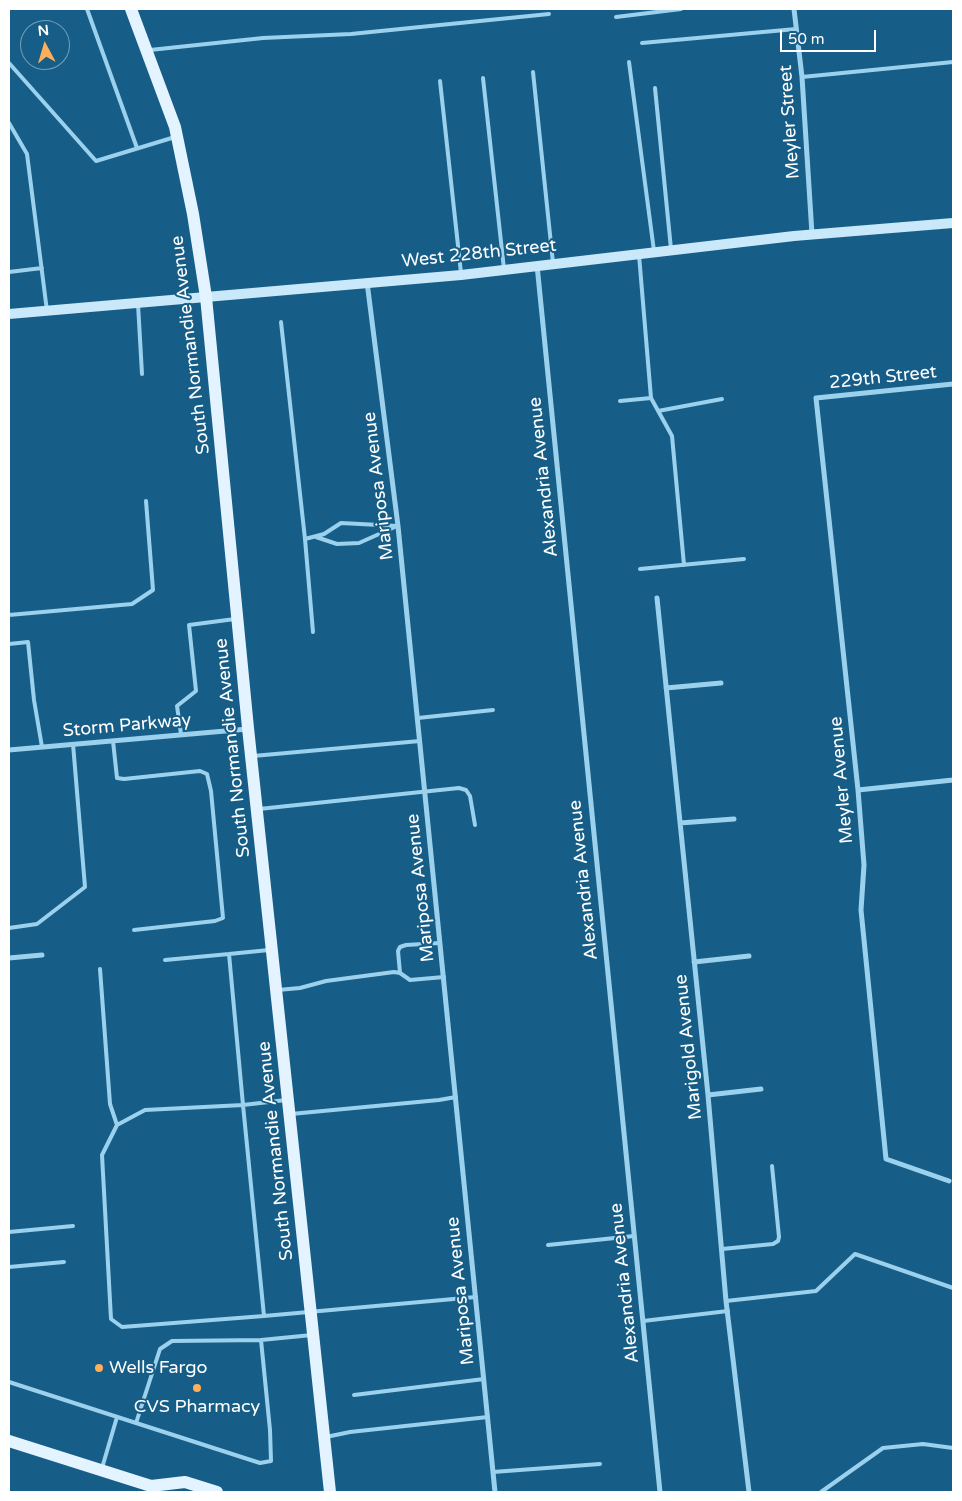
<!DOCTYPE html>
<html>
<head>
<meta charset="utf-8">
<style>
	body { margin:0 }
	#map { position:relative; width:962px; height:1501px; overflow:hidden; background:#165e87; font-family:"Varela Round",sans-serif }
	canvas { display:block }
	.frame { position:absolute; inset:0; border:10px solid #fff; pointer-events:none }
	.north { position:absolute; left:20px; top:20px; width:50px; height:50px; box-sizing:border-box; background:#165e87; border:1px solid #739eb7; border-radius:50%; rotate:354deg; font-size:14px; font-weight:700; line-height:20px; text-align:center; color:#fff }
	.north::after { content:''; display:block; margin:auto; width:18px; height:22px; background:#ffae59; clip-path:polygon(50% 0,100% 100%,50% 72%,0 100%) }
	.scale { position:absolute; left:780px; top:30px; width:96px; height:22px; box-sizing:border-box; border:2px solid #fff; border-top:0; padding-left:6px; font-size:15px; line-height:18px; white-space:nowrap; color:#fff; -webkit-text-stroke:4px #165e87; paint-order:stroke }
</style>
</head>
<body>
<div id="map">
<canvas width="962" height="1501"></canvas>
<div class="frame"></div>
<div class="north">N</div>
<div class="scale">50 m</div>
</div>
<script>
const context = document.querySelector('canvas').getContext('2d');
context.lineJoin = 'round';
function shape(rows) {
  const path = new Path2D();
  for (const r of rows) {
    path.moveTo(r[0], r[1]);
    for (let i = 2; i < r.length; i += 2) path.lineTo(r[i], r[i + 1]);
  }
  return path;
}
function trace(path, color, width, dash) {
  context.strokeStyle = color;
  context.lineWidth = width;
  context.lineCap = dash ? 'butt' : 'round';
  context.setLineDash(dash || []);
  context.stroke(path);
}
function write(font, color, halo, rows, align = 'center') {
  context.font = font + ' "Varela Round",sans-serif';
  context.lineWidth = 4;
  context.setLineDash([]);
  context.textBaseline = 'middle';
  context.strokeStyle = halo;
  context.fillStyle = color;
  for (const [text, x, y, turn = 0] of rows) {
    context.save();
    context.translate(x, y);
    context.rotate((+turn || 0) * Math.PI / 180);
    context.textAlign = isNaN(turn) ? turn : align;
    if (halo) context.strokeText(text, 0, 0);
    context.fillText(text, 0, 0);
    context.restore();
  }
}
trace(shape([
	[87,9,137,148],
	[616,17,681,9],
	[642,43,796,29],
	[150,50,263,38,351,34,549,14],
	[629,62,654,251],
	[9,63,96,161,175,137],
	[533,72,553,263],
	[802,77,953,62],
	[483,78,504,269],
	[440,81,461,273],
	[655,88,671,249],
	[9,123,27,154,47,311],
	[639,255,651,398,672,436,684,565],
	[9,272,42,268],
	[138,304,142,374],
	[281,322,305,539,324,534,341,523,398,526],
	[620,401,651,398],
	[658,411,722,399],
	[316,537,337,544,359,543,397,526],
	[305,539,313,632],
	[640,569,744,559],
	[9,615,132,604,153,590,146,501],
	[9,644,28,642,34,700,42,747],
	[418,718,493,710],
	[181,734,177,706,196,691,189,625,235,619],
	[113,741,117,778,124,779,200,771,207,774,211,791,223,918,215,921,134,930],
	[253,756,420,741],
	[259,809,459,788,466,790,470,796,475,825],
	[9,928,37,924,85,887,73,744],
	[229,954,269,950],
	[165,960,229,954,243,1105,286,1100],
	[100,969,110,1104,117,1125],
	[400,973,398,951,400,947,406,945,440,943],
	[278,990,300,988,326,981,394,972,400,973,410,980,444,977],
	[291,1114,439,1100,456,1097],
	[9,1232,73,1226],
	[548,1245,634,1236],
	[722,1249,773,1244,778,1241,779,1237,772,1166],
	[9,1267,64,1262],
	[726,1301,816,1291,855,1254,953,1288],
	[264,1316,122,1327,111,1319,102,1155,117,1125,145,1110,243,1105,264,1316,476,1297],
	[643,1321,728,1311],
	[9,1382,260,1463,271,1461,270,1430,261,1340,312,1335],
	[354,1395,484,1379],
	[136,1423,160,1349,172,1341,261,1340],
	[326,1437,350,1432,488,1417],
	[102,1468,117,1417],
	[493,1472,600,1464],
	[821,1492,883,1448,923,1444,953,1448]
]), '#9cd1ee', 4);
trace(shape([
	[794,9,802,77,812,234],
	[537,265,660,1492],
	[367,282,398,526,495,1492],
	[657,598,708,1095,726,1301,749,1492],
	[666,688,721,683],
	[9,750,248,729],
	[858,790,953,780],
	[680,823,734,819],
	[9,958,42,955],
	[694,962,749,956],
	[708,1095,761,1089],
	[949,1181,886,1159,861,910,864,865,858,790,816,398,953,384]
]), '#9cd1ee', 5);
trace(shape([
	[9,314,461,275,794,236,953,223]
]), '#c9e8fa', 10);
trace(shape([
	[131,9,175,127,193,214,206,297,248,728,330,1492],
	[9,1441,151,1486,185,1482,217,1492]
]), '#e3f3ff', 12);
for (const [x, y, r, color] of [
	[99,1368,5,"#ffae59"],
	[197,1388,5,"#ffae59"]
]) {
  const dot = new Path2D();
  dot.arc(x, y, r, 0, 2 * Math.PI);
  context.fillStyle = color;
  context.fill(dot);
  trace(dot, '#165e87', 2);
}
write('18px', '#fff', '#165e87', [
	["Meyler Street",790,122,-94],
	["West 228th Street",479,254,-6],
	["South Normandie Avenue",191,345,-97],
	["229th Street",883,378,-6],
	["Alexandria Avenue",544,477,-96],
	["Mariposa Avenue",379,486,-97],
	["Storm Parkway",127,726,-5],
	["South Normandie Avenue",233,748,-96],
	["Meyler Avenue",842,780,-95],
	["Alexandria Avenue",584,880,-96],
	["Mariposa Avenue",421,888,-96],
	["Marigold Avenue",689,1047,-96],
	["South Normandie Avenue",276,1151,-96],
	["Alexandria Avenue",625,1283,-96],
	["Mariposa Avenue",461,1291,-96]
]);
write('18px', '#fff', '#165e87', [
	["Wells Fargo",109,1368],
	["CVS Pharmacy",197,1407,"center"]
], 'left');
</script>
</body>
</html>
